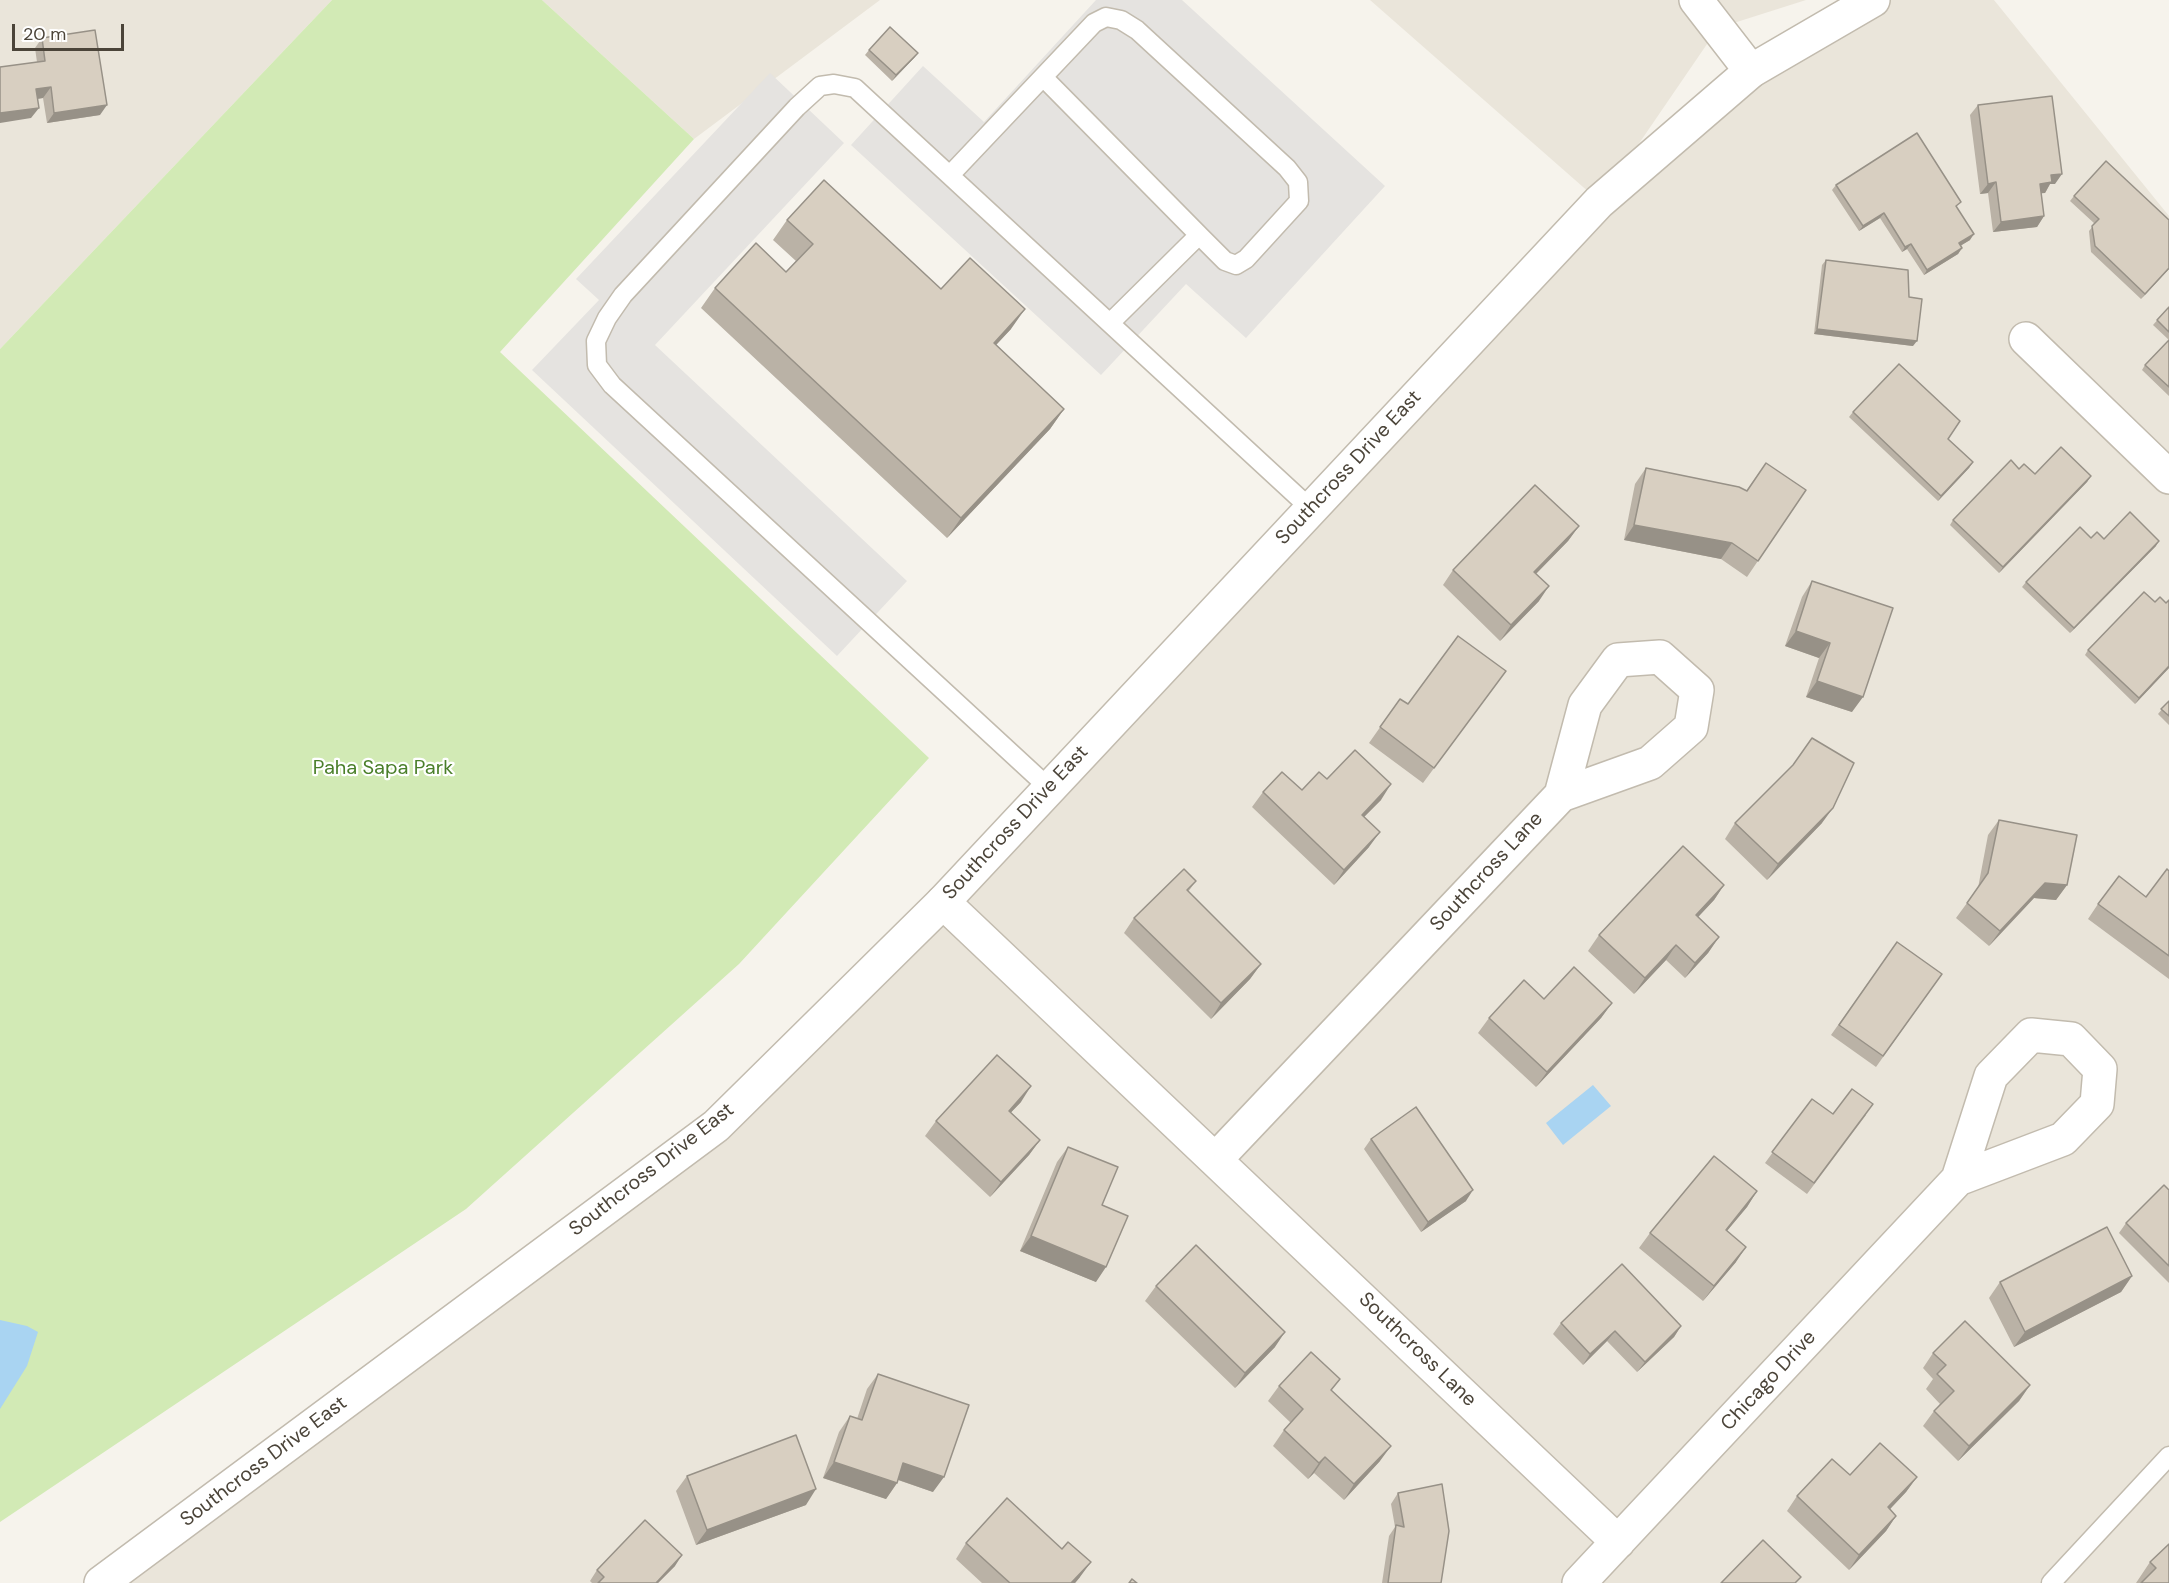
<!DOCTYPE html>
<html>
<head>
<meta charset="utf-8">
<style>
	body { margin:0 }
	#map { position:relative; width:2169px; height:1583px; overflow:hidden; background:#f6f3ec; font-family:"DM Sans",sans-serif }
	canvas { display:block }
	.scale { position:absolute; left:12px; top:24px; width:112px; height:27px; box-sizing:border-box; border:3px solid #4b4439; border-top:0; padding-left:8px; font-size:18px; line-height:21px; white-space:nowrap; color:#4b4439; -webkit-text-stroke:4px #fff; paint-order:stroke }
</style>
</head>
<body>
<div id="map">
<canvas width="2169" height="1583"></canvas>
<div class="scale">20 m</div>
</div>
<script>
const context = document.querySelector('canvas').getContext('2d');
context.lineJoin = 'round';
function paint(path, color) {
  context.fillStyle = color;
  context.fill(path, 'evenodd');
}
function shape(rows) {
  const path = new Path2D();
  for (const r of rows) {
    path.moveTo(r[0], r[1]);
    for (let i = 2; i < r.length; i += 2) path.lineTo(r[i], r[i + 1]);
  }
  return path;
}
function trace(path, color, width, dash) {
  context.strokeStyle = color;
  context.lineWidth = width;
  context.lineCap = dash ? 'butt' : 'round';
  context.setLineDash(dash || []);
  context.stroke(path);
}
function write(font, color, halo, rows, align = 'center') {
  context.font = font + ' "DM Sans",sans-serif';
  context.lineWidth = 4.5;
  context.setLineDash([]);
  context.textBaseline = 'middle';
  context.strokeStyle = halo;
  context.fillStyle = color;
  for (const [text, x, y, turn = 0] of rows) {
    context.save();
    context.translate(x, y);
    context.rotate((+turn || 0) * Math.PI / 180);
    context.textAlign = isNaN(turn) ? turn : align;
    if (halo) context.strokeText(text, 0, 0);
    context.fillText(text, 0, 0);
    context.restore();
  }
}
paint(shape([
	[0,0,332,0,0,349],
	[542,0,880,0,694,139],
	[1370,0,1806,0,1718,28,1601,199,1873,0,1994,0,2169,216,2169,1583,101,1583,716,1126,1599,201]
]), '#eae5da');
paint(shape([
	[332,0,542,0,694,139,500,352,929,758,739,964,466,1209,0,1522,0,349]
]), '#d2eab5');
paint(shape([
	[1096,0,1182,0,1385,186,1246,338,1186,284,1101,375,851,145,923,66,984,122],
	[770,73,844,143,655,345,907,581,837,656,532,370,599,300,576,279]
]), '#e5e3e0');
paint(shape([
	[1593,1085,1611,1106,1563,1145,1546,1123],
	[0,1320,27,1326,38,1332,27,1366,0,1409]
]), '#a9d4f2');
const service = shape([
	[1043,77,1199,235],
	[951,174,1094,23,1106,17,1121,20,1137,30,1287,168,1298,182,1299,201,1246,259,1236,265,1225,261,1199,235,1110,323],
	[1049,788,612,385,597,365,596,341,607,318,623,295,797,107,820,86,834,84,855,88,1311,509],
	[2051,1583,2169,1456]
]);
const minor = shape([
	[1696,0,1751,71],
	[2026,339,2169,477],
	[943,902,1618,1542],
	[1216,1159,1561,795,1650,763,1691,727,1697,690,1660,657,1618,660,1585,705,1561,795],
	[1579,1583,1958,1179,1991,1076,2031,1035,2071,1039,2100,1069,2097,1104,2063,1139,1958,1179]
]);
const tertiary = shape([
	[101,1583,716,1126,943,902,1599,202,1751,71,1873,0]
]);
trace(service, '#c2bbae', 21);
trace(minor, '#c2bbae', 36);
trace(tertiary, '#c2bbae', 36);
trace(service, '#fff', 18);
trace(minor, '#fff', 33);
trace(tertiary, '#fff', 33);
paint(shape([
	[42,38,100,115,47,123,43,98,37,99,31,118,37,62,35,48],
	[869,50,918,53,914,58,892,81,865,55],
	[1978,105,2055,184,2050,184,2045,193,2041,193,2044,216,2037,227,1993,232,1988,193,1980,194,1970,115],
	[1836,185,1957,208,1970,240,1960,246,1962,248,1958,254,1924,275,1907,249,1902,252,1880,218,1859,231,1832,190],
	[2074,196,2169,220,2169,269,2141,299,2091,252,2089,231,2095,224,2070,201],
	[787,220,941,289,1011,329,996,345,1064,409,1050,429,947,538,701,308,715,288,786,272,796,261,773,240],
	[1826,260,1909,297,1913,346,1814,334,1822,265],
	[2169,307,2169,396,2142,370,2145,365,2169,340,2153,325],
	[1853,412,1948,439,1973,462,1969,468,1938,501,1849,417],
	[1766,463,1806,490,1747,577,1721,559,1624,540,1635,484,1646,468,1746,491],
	[2019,469,2035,474,2091,476,2087,482,1999,573,1950,525,1953,520],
	[1579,526,1568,541,1536,574,1539,601,1500,641,1443,585,1453,570],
	[2104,539,2156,546,2070,633,2022,587,2026,582],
	[1812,581,1852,712,1806,697,1819,658,1785,646,1802,597],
	[2155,602,2166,603,2169,668,2135,704,2085,655,2088,650],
	[1506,671,1423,783,1369,743,1400,699,1408,704],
	[2169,701,2169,725,2158,714],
	[1793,765,1822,823,1767,880,1725,839,1735,823],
	[1327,779,1381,800,1364,817,1369,847,1334,885,1252,807,1263,792,1302,790],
	[1999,820,2067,885,2056,900,2034,898,1989,946,1956,918,1978,888,1988,835],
	[2169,871,2169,979,2088,919,2098,904,2146,897],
	[1196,881,1188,892,1261,964,1250,979,1211,1019,1124,933,1134,918],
	[1724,885,1714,900,1698,917,1719,937,1708,953,1685,978,1666,960,1634,994,1588,951,1599,935],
	[1897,942,1942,974,1876,1067,1831,1035],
	[1544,999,1612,1003,1601,1018,1536,1087,1478,1033,1489,1018],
	[1812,1099,1833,1114,1866,1115,1807,1194,1765,1163],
	[1021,1102,1010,1113,1040,1140,1029,1155,990,1197,925,1136,936,1121],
	[1371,1139,1466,1201,1421,1232,1364,1149],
	[1068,1147,1102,1205,1096,1282,1020,1251,1057,1162],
	[2169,1190,2169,1283,2119,1233,2126,1223],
	[1757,1191,1747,1207,1727,1231,1736,1262,1703,1301,1639,1248,1650,1233],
	[2132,1276,2121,1292,2014,1347,1989,1298,2000,1282],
	[1156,1286,1275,1347,1235,1388,1145,1301],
	[1561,1323,1681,1326,1674,1337,1637,1372,1607,1341,1583,1365,1553,1334],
	[1933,1353,2030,1385,2019,1401,1958,1461,1923,1426,1934,1411,1940,1404,1926,1389,1933,1379,1923,1368],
	[878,1374,933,1492,898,1480,897,1483,886,1499,823,1478,839,1432,850,1416,857,1419,867,1389],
	[1279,1386,1332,1391,1380,1461,1344,1500,1314,1473,1308,1479,1273,1446,1284,1430,1291,1423,1268,1401],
	[1850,1475,1917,1477,1906,1492,1890,1509,1896,1516,1886,1531,1849,1570,1787,1511,1797,1496],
	[687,1476,806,1505,696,1545,676,1491],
	[1398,1493,1441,1583,1382,1583,1389,1536,1395,1527,1391,1504],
	[966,1543,1080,1577,1075,1583,982,1583,956,1559],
	[2169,1544,2169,1583,2136,1583,2150,1562],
	[675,1566,658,1583,592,1583,590,1581,597,1570]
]), '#bab2a6');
paint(shape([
	[918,53,914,58,892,81,896,75],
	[51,87,43,98,29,100,36,89],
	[107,105,100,115,47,123,54,113],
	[39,108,31,118,0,123,0,113],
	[2062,174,2055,184,2050,184,2045,193,2033,194,2040,184,2051,175],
	[1996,182,1988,193,1980,194,1988,184],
	[1884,213,1880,218,1859,231,1863,226],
	[2044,216,2037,227,1993,232,2001,222],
	[1974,234,1970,240,1955,249,1959,243],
	[1911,244,1907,249,1902,252,1905,247],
	[1962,248,1958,254,1924,275,1927,270],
	[2169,268,2169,269,2141,299,2145,294],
	[1025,309,1011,329,980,362,994,343],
	[1817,329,1917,341,1913,346,1814,334],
	[1064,409,1050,429,947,538,961,518],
	[1973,462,1969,468,1938,501,1941,496],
	[2091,476,2087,482,1999,573,2003,567],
	[1634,525,1732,543,1721,559,1624,540],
	[1579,526,1568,541,1523,587,1534,572],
	[2159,541,2156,546,2070,633,2074,628],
	[1549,586,1539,601,1500,641,1511,625],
	[1796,631,1830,643,1819,658,1785,646],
	[2169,666,2169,668,2135,704,2139,698],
	[1817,681,1863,697,1852,712,1806,697],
	[1391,784,1381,800,1351,830,1362,815],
	[1833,808,1822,823,1767,880,1778,864],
	[1380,832,1369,847,1334,885,1344,870],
	[2045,883,2067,885,2056,900,2034,898,1989,946,2000,931],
	[1724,885,1714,900,1685,931,1696,915],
	[1719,937,1708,953,1685,978,1695,963],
	[1676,945,1666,960,1634,994,1645,978],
	[1261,964,1250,979,1211,1019,1221,1003],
	[1612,1003,1601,1018,1536,1087,1547,1072],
	[1031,1086,1021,1102,998,1126,1009,1111],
	[1040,1140,1029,1155,990,1197,1001,1182],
	[1473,1190,1466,1201,1421,1232,1428,1222],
	[1757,1191,1747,1207,1715,1245,1726,1230],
	[1031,1236,1106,1267,1096,1282,1020,1251],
	[1746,1247,1736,1262,1703,1301,1714,1286],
	[2132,1276,2121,1292,2014,1347,2025,1332],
	[1681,1326,1674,1337,1637,1372,1645,1362],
	[1615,1331,1607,1341,1583,1365,1590,1354],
	[1285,1332,1275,1347,1235,1388,1245,1373],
	[2030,1385,2019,1401,1958,1461,1969,1446],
	[1391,1446,1380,1461,1344,1500,1354,1484],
	[1325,1457,1314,1473,1308,1479,1319,1463],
	[834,1462,897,1483,886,1499,823,1478],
	[903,1463,944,1477,933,1492,893,1478],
	[1917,1477,1906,1492,1877,1523,1888,1507],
	[816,1489,806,1505,696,1545,707,1530],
	[1896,1516,1886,1531,1849,1570,1859,1555],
	[682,1555,675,1566,658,1583,656,1583],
	[1091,1562,1080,1577,1075,1583,1071,1583]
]), '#979187');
const building = shape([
	[890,27,918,53,896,75,869,50,890,27],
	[95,30,107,105,54,113,51,87,36,89,39,108,0,113,0,67,45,61,42,38,95,30],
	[2052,96,2062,174,2051,175,2052,182,2040,184,2044,216,2001,222,1996,182,1988,184,1978,105,2052,96],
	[1917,133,1961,202,1956,206,1974,234,1959,243,1962,248,1927,270,1911,244,1905,247,1884,213,1863,226,1836,185,1917,133],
	[2106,161,2169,220,2169,268,2145,294,2095,246,2092,226,2099,219,2074,196,2106,161],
	[824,180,941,289,970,258,1025,309,994,343,1064,409,961,518,715,288,756,243,786,272,813,244,787,220,824,180],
	[1826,260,1908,270,1909,297,1922,299,1917,341,1817,329,1826,260],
	[2169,307,2169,332,2157,320,2169,307],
	[2169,340,2169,387,2145,365,2169,340],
	[1899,364,1960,421,1948,439,1973,462,1941,496,1853,412,1899,364],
	[2061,447,2091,476,2003,567,1953,520,2011,460,2019,469,2024,464,2035,474,2061,447],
	[1766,463,1806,490,1758,561,1732,543,1634,525,1646,468,1739,487,1747,491,1766,463],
	[1535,485,1579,526,1534,572,1549,586,1511,625,1453,570,1535,485],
	[2130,512,2159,541,2074,628,2026,582,2080,527,2091,538,2097,532,2104,539,2130,512],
	[1812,581,1893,608,1863,697,1817,681,1830,643,1796,631,1812,581],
	[2144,592,2155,602,2160,597,2166,603,2169,600,2169,666,2139,698,2088,650,2144,592],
	[1458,636,1506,671,1434,768,1380,727,1400,699,1408,704,1458,636],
	[2169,701,2169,716,2161,709,2169,701],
	[1812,738,1854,763,1833,808,1778,864,1735,823,1793,765,1812,738],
	[1355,750,1391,784,1362,815,1380,832,1344,870,1263,792,1282,772,1302,790,1319,772,1327,779,1355,750],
	[1999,820,2077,835,2067,885,2045,883,2000,931,1967,903,1988,873,1999,820],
	[1683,846,1724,885,1696,915,1719,937,1695,963,1676,945,1645,978,1599,935,1683,846],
	[1184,869,1196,881,1187,890,1261,964,1221,1003,1134,918,1184,869],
	[2167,869,2169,871,2169,956,2098,904,2119,876,2146,897,2167,869],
	[1897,942,1942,974,1883,1056,1839,1025,1897,942],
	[1574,967,1612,1003,1547,1072,1489,1018,1524,980,1544,999,1574,967],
	[997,1055,1031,1086,1009,1111,1040,1140,1001,1182,936,1121,997,1055],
	[1852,1089,1873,1104,1814,1183,1772,1152,1812,1099,1833,1114,1852,1089],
	[1416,1107,1473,1190,1428,1222,1371,1139,1416,1107],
	[1068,1147,1118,1167,1102,1205,1128,1216,1106,1267,1031,1236,1068,1147],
	[1714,1156,1757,1191,1726,1230,1746,1247,1714,1286,1650,1233,1714,1156],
	[2164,1185,2169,1190,2169,1266,2126,1223,2164,1185],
	[2107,1227,2132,1276,2025,1332,2000,1282,2107,1227],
	[1196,1245,1285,1332,1245,1373,1156,1286,1196,1245],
	[1622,1264,1681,1326,1645,1362,1615,1331,1590,1354,1561,1323,1622,1264],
	[1965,1321,2030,1385,1969,1446,1934,1411,1954,1391,1937,1374,1946,1365,1933,1353,1965,1321],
	[1311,1352,1340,1379,1331,1390,1391,1446,1354,1484,1325,1457,1319,1463,1284,1430,1303,1409,1279,1386,1311,1352],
	[878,1374,969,1405,944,1477,903,1463,897,1483,834,1462,850,1416,862,1420,878,1374],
	[796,1435,816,1489,707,1530,687,1476,796,1435],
	[1880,1443,1917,1477,1888,1507,1896,1516,1859,1555,1797,1496,1832,1459,1850,1475,1880,1443],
	[1442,1484,1449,1531,1441,1583,1388,1583,1396,1525,1404,1527,1398,1493,1442,1484],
	[1007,1498,1062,1549,1068,1542,1091,1562,1071,1583,1010,1583,966,1543,1007,1498],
	[645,1520,682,1555,656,1583,598,1583,604,1577,597,1570,645,1520],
	[1763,1540,1801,1577,1795,1583,1721,1583,1763,1540],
	[2169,1544,2169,1583,2141,1583,2156,1568,2150,1562,2169,1544],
	[1132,1579,1137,1583,1129,1583,1132,1579]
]);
paint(building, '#d8cfc1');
trace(building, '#979187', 1.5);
write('20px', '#4b4439', '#fff', [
	["Southcross Drive East",1349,468,-47],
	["Southcross Drive East",1016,823,-47],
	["Southcross Lane",1487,872,-47],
	["Southcross Drive East",652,1170,-38],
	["Southcross Lane",1417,1350,44],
	["Chicago Drive",1769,1381,-47],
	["Southcross Drive East",264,1462,-37]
]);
write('20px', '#4a7f2a', '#fff', [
	["Paha Sapa Park",383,769]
]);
</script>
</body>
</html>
